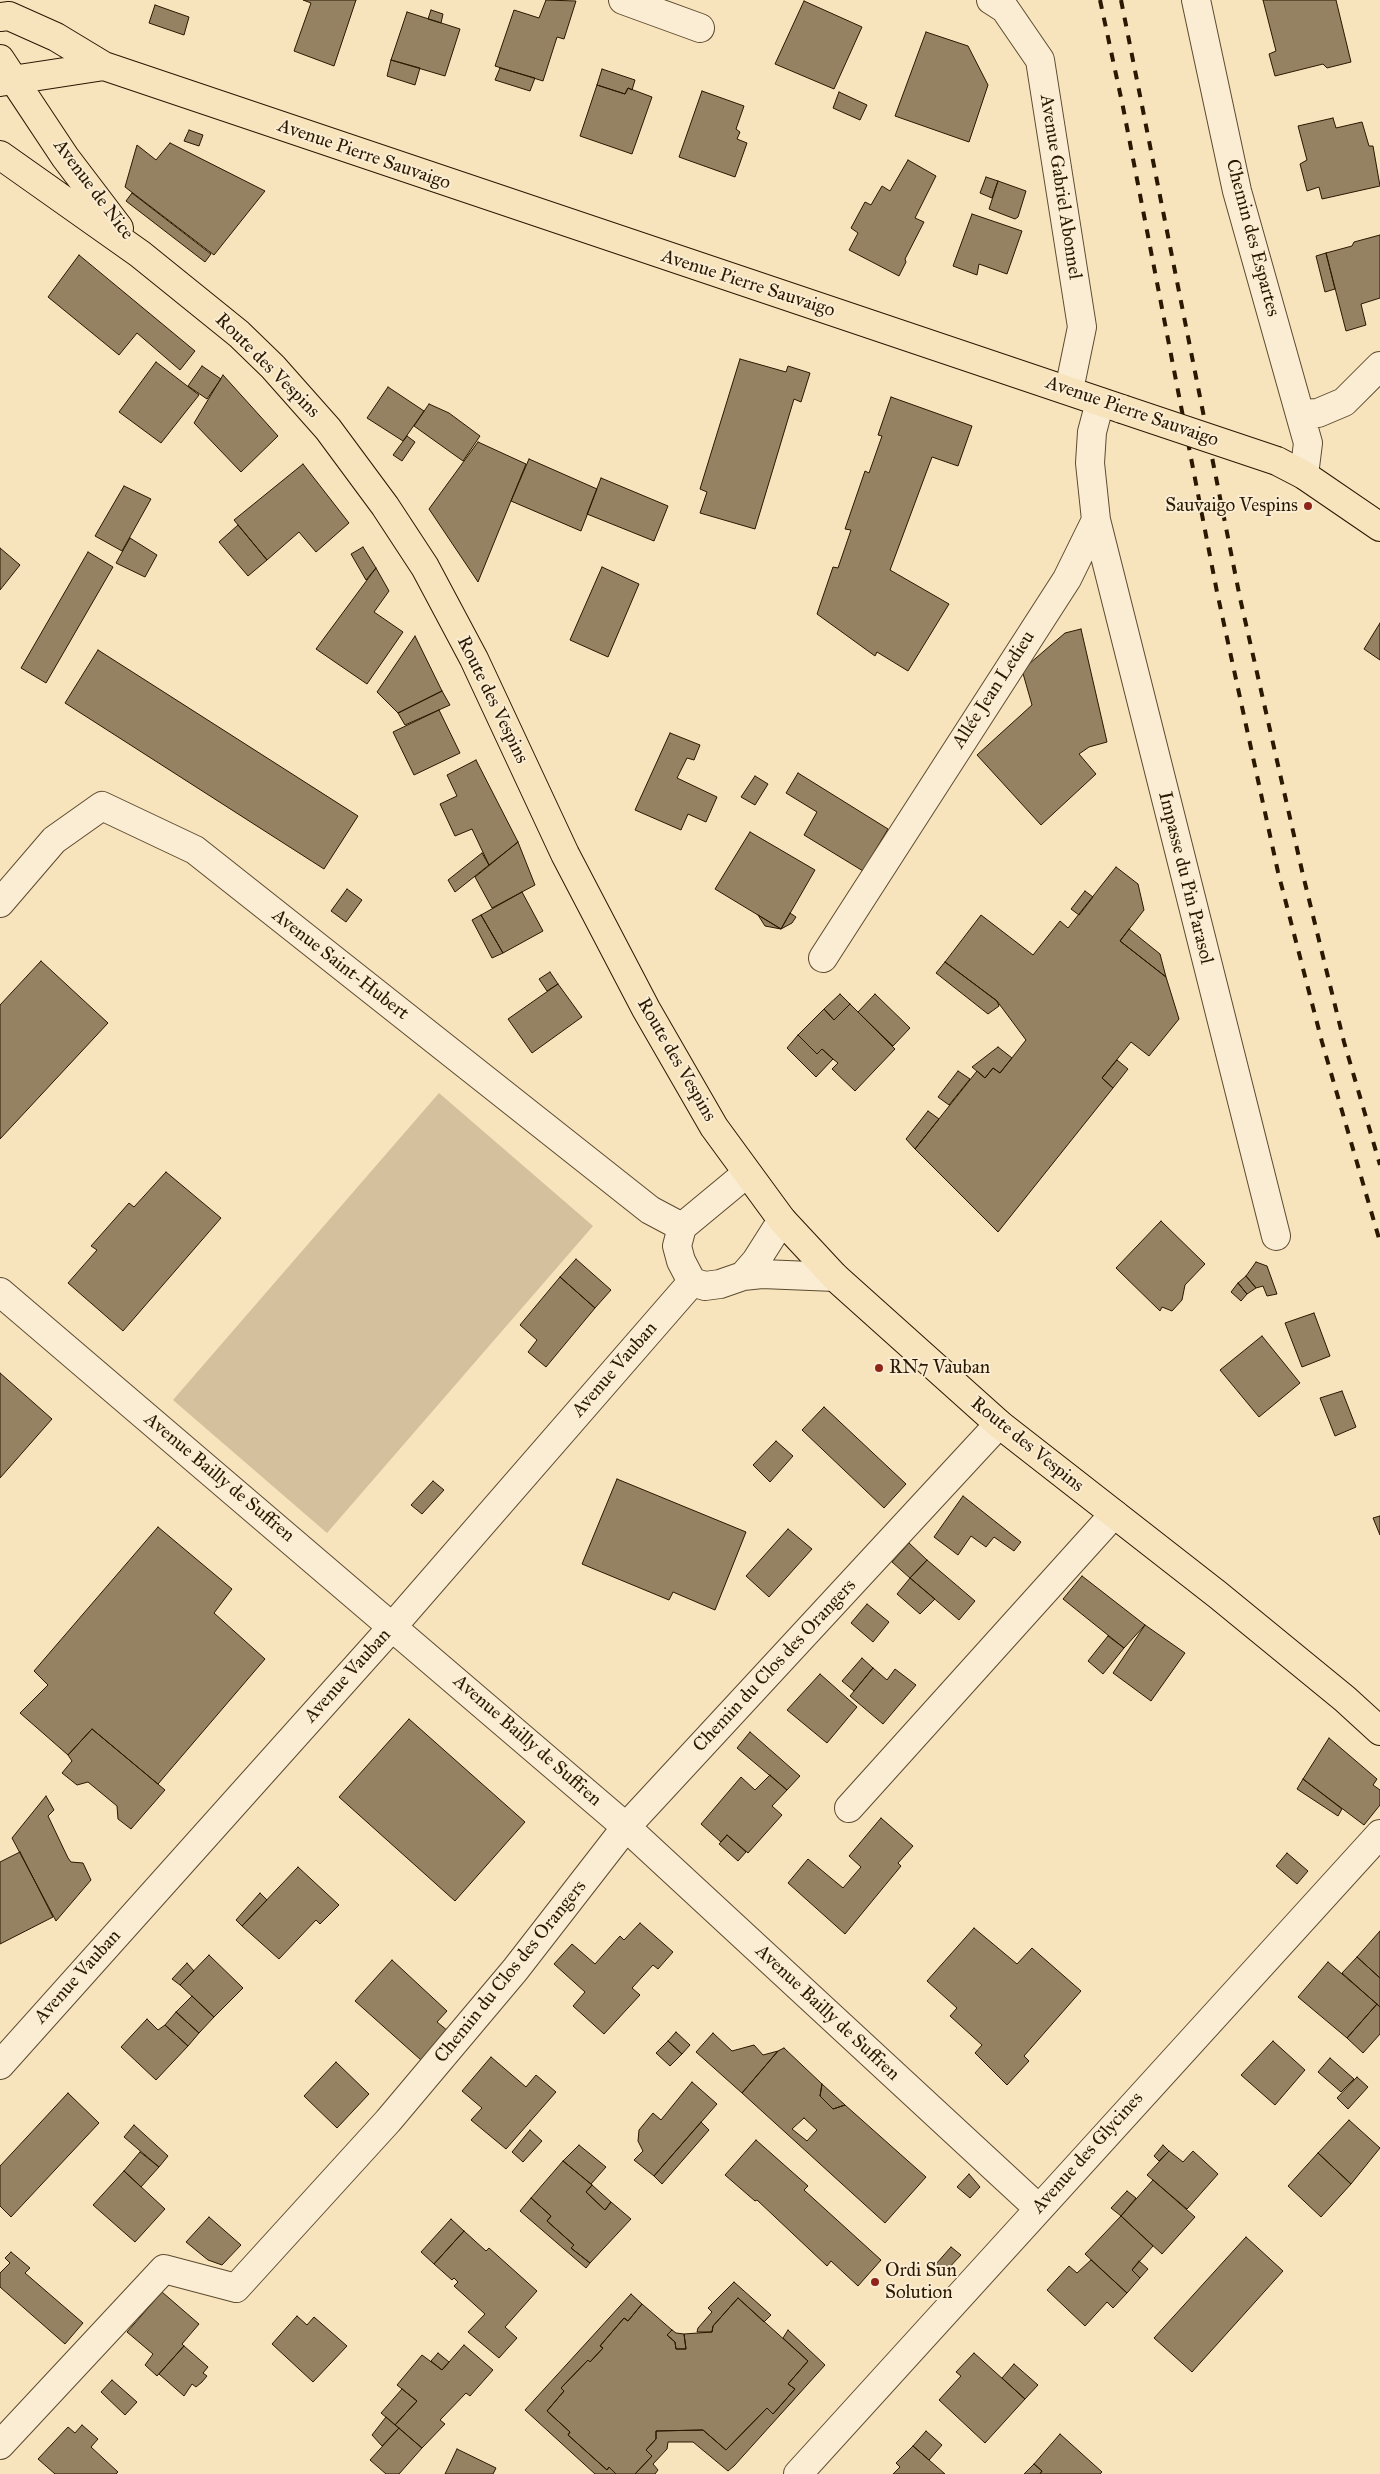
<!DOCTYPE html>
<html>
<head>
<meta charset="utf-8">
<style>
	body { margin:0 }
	canvas { display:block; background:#f7e3bc }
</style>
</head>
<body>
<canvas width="1380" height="2474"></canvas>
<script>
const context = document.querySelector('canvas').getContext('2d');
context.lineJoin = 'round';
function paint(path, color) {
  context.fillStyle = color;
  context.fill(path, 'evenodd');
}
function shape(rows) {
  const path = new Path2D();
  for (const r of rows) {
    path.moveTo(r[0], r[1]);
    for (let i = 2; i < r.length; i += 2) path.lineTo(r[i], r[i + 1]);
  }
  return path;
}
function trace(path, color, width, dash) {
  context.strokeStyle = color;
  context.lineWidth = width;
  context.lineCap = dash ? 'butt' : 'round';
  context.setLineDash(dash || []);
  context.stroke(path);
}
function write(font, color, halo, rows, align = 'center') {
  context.font = font + ' "IM FELL Great Primer",serif';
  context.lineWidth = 4;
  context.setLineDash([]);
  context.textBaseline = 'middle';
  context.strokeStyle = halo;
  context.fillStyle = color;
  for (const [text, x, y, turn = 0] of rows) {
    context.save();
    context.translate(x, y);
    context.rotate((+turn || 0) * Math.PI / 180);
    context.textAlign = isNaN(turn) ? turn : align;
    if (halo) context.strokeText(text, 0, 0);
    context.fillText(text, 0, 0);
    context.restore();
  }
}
paint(shape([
	[439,1093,593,1226,327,1533,173,1400]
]), '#d4c09c');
const building = shape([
	[356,0,334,66,294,51,311,3,303,0,356,0],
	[546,0,576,1,564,39,557,37,543,81,495,66,514,10,539,18,546,0],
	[1263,0,1336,0,1351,62,1327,68,1323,64,1275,76,1269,54,1276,51,1263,0],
	[804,1,862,27,834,89,775,64,804,1],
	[155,5,189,17,184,35,149,23,155,5],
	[431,10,443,14,441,23,428,19,431,10],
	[407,12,460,29,445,76,391,60,407,12],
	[926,32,968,46,988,85,969,142,895,116,926,32],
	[391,60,420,68,415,85,387,76,391,60],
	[500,68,535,78,530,91,495,80,500,68],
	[602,69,635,80,632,90,628,88,625,94,597,85,602,69],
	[597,85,625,94,628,88,652,97,632,154,580,136,597,85],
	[702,91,744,106,736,129,740,132,737,139,747,143,735,177,679,157,702,91],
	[839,92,867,105,860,120,833,108,839,92],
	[1333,118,1336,128,1362,122,1369,146,1373,146,1380,186,1322,199,1319,187,1307,191,1300,164,1307,160,1298,126,1333,118],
	[189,130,203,135,199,146,184,141,189,130],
	[170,143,265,191,214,255,125,187,137,145,156,160,170,143],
	[908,160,936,176,915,218,924,222,905,259,906,262,899,276,849,250,858,233,851,228,865,202,871,205,882,186,890,191,908,160],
	[986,177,998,181,992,198,980,193,986,177],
	[998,181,1026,191,1018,217,1015,219,989,209,998,181],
	[132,193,211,254,205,262,126,201,132,193],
	[972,214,1022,231,1007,274,979,264,977,275,953,266,972,214],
	[1380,235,1380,298,1361,304,1366,325,1346,331,1326,253,1352,246,1354,242,1380,235],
	[1326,253,1335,289,1325,292,1316,256,1326,253],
	[79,255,195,351,180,370,137,333,119,355,48,297,79,255],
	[740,359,786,372,788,366,810,373,801,402,794,399,755,529,700,513,707,492,700,489,740,359],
	[156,362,199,395,161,443,119,412,156,362],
	[202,366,221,379,207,399,188,386,202,366],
	[223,375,278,436,241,472,194,423,223,375],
	[388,387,424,411,403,441,367,418,388,387],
	[891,397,972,426,958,466,932,457,890,570,949,604,908,671,877,652,875,656,817,614,833,567,838,568,851,530,845,529,865,471,869,473,882,436,878,435,891,397],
	[429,404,449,413,480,436,463,461,414,426,429,404],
	[407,436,415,442,402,461,393,455,407,436],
	[478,442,526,464,478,582,429,509,478,442],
	[529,459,597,489,581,531,511,501,529,459],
	[303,464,349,523,316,552,299,532,267,560,234,520,303,464],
	[601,478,668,506,654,541,587,514,601,478],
	[124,486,151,499,122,551,95,536,124,486],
	[238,525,267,560,248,576,219,542,238,525],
	[130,538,157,555,145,577,116,563,130,538],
	[363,547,376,568,366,580,351,554,363,547],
	[0,548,20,565,0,590,0,548],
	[88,552,113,567,46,683,21,668,88,552],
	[602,567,639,584,608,657,570,640,602,567],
	[376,568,389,591,374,612,403,632,367,684,316,649,376,568],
	[1380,623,1380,660,1364,649,1380,623],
	[1081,629,1107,742,1089,747,1079,754,1096,774,1041,825,977,755,1032,705,1022,670,1065,633,1081,629],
	[415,636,442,691,398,713,377,692,415,636],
	[98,650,358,816,324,869,65,703,98,650],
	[442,691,450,705,405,725,398,713,442,691],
	[439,710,460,753,414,775,393,732,439,710],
	[670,733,700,745,694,760,687,758,677,778,717,797,706,822,688,814,681,830,635,810,670,733],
	[476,760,518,842,489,865,472,829,455,836,440,804,457,796,447,775,476,760],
	[798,773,888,829,863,871,804,835,817,812,786,793,798,773],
	[755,776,768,784,755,805,741,797,755,776],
	[750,832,815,870,781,929,715,889,750,832],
	[518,842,535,885,492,908,475,877,518,842],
	[482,853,489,865,455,892,448,880,482,853],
	[1116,867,1138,884,1144,910,1120,941,1166,977,1179,1019,1149,1056,1131,1042,1102,1078,1113,1088,998,1232,915,1149,977,1071,985,1078,993,1068,1000,1073,1026,1040,997,1001,945,962,981,915,1033,955,1060,921,1068,928,1116,867],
	[347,889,362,900,346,922,331,911,347,889],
	[1085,891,1093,897,1079,915,1071,909,1085,891],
	[522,892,543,931,503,953,481,915,522,892],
	[790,913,796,917,792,923,781,929,790,913],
	[481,915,503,953,492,958,472,920,481,915],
	[758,915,781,929,765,926,758,915],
	[1129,929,1160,954,1166,977,1120,941,1129,929],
	[41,961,108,1023,0,1139,0,1005,41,961],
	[945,962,997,1001,999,1006,988,1014,936,973,945,962],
	[550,972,558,984,547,991,539,979,550,972],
	[558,984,582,1017,532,1053,508,1019,558,984],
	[840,994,850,1004,834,1020,824,1009,840,994],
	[875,994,910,1028,893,1046,858,1012,875,994],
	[850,1004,895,1049,855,1091,832,1069,838,1063,833,1059,822,1049,817,1054,798,1035,824,1009,834,1020,850,1004],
	[798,1035,817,1054,822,1049,833,1059,816,1077,787,1048,798,1035],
	[998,1047,1012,1058,1000,1073,993,1068,985,1078,972,1067,998,1047],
	[1117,1060,1128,1069,1113,1088,1102,1078,1117,1060],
	[958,1071,970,1079,949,1105,938,1097,958,1071],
	[928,1111,939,1119,915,1149,906,1139,928,1111],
	[166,1172,221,1218,123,1331,68,1283,97,1250,91,1246,129,1203,134,1207,166,1172],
	[1161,1221,1205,1264,1185,1285,1182,1300,1172,1311,1162,1307,1160,1311,1116,1268,1161,1221],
	[576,1259,611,1290,595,1308,560,1277,576,1259],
	[1256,1262,1267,1266,1277,1294,1267,1296,1263,1286,1256,1288,1246,1276,1256,1262],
	[1246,1276,1256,1288,1247,1294,1238,1283,1246,1276],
	[560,1277,595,1308,546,1367,528,1352,537,1340,520,1325,560,1277],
	[1238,1283,1247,1294,1241,1301,1231,1292,1238,1283],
	[1314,1313,1330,1356,1302,1367,1285,1323,1314,1313],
	[1262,1336,1300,1383,1259,1417,1220,1370,1262,1336],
	[0,1373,52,1419,0,1478,0,1373],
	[1342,1391,1356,1427,1335,1436,1320,1398,1342,1391],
	[824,1407,906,1484,884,1508,802,1430,824,1407],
	[776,1441,793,1456,770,1482,753,1465,776,1441],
	[617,1479,746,1532,715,1610,673,1592,669,1600,582,1564,617,1479],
	[433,1481,444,1490,422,1514,411,1505,433,1481],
	[963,1496,1021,1542,1014,1551,994,1537,986,1547,971,1536,958,1555,934,1537,963,1496],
	[1380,1516,1380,1535,1373,1518,1380,1516],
	[158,1527,232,1589,214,1613,265,1659,158,1784,92,1729,68,1755,20,1713,48,1685,34,1671,158,1527],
	[788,1529,812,1549,769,1597,746,1576,788,1529],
	[909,1543,927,1560,910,1578,892,1562,909,1543],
	[927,1560,975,1601,959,1620,910,1578,927,1560],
	[1082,1576,1145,1625,1124,1648,1063,1599,1082,1576],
	[910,1578,935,1599,920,1614,897,1594,910,1578],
	[867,1604,889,1622,873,1642,851,1623,867,1604],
	[1145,1625,1185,1653,1151,1701,1113,1673,1145,1625],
	[1108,1636,1124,1648,1103,1674,1088,1661,1108,1636],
	[862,1658,873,1668,854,1691,842,1681,862,1658],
	[873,1668,887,1680,895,1669,916,1685,883,1724,850,1696,873,1668],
	[820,1674,857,1707,827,1743,787,1710,820,1674],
	[409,1719,525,1822,455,1901,339,1797,409,1719],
	[92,1729,165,1790,131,1829,118,1819,117,1806,88,1782,77,1785,62,1773,72,1761,68,1755,92,1729],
	[750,1732,800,1776,787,1790,737,1748,750,1732],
	[1329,1738,1377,1779,1373,1785,1380,1790,1380,1805,1364,1825,1303,1779,1329,1738],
	[770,1775,787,1790,772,1806,782,1815,748,1853,727,1835,721,1842,701,1824,741,1777,755,1790,770,1775],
	[1303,1779,1342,1809,1338,1816,1297,1789,1303,1779],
	[46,1796,54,1810,48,1816,68,1858,71,1862,83,1863,91,1880,56,1921,12,1838,46,1796],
	[881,1818,913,1846,898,1863,901,1866,845,1934,788,1883,808,1859,843,1888,861,1867,849,1856,881,1818],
	[727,1835,746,1852,738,1861,719,1844,727,1835],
	[20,1852,53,1917,0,1944,0,1862,20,1852],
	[1287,1853,1308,1871,1297,1884,1276,1866,1287,1853],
	[298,1867,339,1905,320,1924,316,1920,279,1959,242,1926,298,1867],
	[260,1893,267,1900,242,1926,236,1920,260,1893],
	[640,1923,673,1952,658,1969,653,1965,632,1988,640,1995,604,2034,573,2006,585,1992,554,1964,572,1944,595,1964,620,1936,624,1940,640,1923],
	[974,1928,1017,1964,1032,1948,1081,1991,1024,2056,1029,2061,1007,2085,975,2053,982,2045,950,2016,957,2008,927,1981,974,1928],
	[1380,1931,1380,1978,1357,1957,1380,1931],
	[209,1955,243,1988,214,2017,180,1985,209,1955],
	[1357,1957,1380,1978,1380,2007,1342,1973,1357,1957],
	[392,1960,447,2011,437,2022,448,2031,421,2060,355,2001,392,1960],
	[1328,1962,1377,2004,1347,2038,1298,1997,1328,1962],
	[187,1963,194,1971,180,1985,172,1979,187,1963],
	[192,1996,214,2017,199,2033,176,2012,192,1996],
	[1377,2004,1380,2007,1380,2034,1363,2053,1347,2038,1377,2004],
	[176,2012,199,2033,188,2046,165,2025,176,2012],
	[147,2019,158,2030,165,2025,188,2046,156,2080,121,2047,147,2019],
	[676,2032,690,2045,682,2054,668,2041,676,2032],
	[713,2033,732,2051,754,2045,763,2055,778,2051,742,2093,696,2052,713,2033],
	[668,2041,682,2054,670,2066,656,2053,668,2041],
	[1273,2041,1305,2070,1275,2105,1241,2075,1273,2041],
	[784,2048,822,2084,820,2096,833,2109,845,2105,926,2177,885,2223,742,2093,778,2051,784,2048],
	[804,2118,817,2130,807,2141,792,2129,804,2118],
	[491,2057,526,2087,536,2075,556,2092,506,2149,471,2120,482,2108,462,2091,491,2057],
	[1330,2058,1354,2079,1341,2092,1318,2072,1330,2058],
	[336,2062,369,2094,337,2128,304,2096,336,2062],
	[1357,2077,1368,2087,1348,2109,1337,2098,1357,2077],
	[692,2082,717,2104,654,2176,634,2160,643,2151,638,2141,639,2130,653,2113,661,2120,692,2082],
	[822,2084,845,2105,833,2109,820,2096,822,2084],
	[68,2093,99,2123,11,2217,0,2206,0,2166,68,2093],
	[1349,2120,1380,2148,1351,2184,1318,2153,1349,2120],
	[701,2122,709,2130,662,2184,654,2176,701,2122],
	[134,2125,168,2156,159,2167,124,2137,134,2125],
	[530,2130,542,2141,523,2162,512,2152,530,2130],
	[756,2140,808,2186,804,2190,881,2260,858,2286,831,2261,827,2266,757,2200,755,2201,725,2175,756,2140],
	[579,2145,606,2167,591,2184,563,2161,579,2145],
	[1163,2145,1169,2151,1159,2161,1154,2156,1163,2145],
	[1169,2151,1183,2162,1193,2151,1218,2174,1187,2209,1147,2175,1169,2151],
	[140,2152,159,2167,141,2187,124,2171,140,2152],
	[1318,2153,1351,2184,1321,2217,1288,2186,1318,2153],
	[563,2161,592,2185,586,2192,605,2210,611,2202,631,2219,590,2263,571,2248,574,2245,547,2221,551,2216,531,2198,563,2161],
	[124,2171,165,2209,135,2242,93,2205,124,2171],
	[969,2174,980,2187,970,2198,957,2187,969,2174],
	[1153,2180,1195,2217,1162,2254,1121,2216,1153,2180],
	[592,2185,611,2202,605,2210,586,2192,592,2185],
	[1127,2191,1136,2198,1121,2216,1111,2208,1127,2191],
	[531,2198,551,2216,547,2221,574,2245,571,2248,590,2263,586,2268,520,2211,531,2198],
	[1121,2216,1153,2246,1132,2270,1140,2278,1127,2293,1085,2254,1121,2216],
	[209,2217,241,2245,222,2265,208,2260,186,2242,209,2217],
	[451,2219,464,2231,434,2264,421,2252,451,2219],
	[464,2231,486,2251,489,2248,537,2291,505,2327,517,2338,499,2358,468,2332,485,2314,454,2286,458,2282,454,2278,452,2280,434,2264,464,2231],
	[1246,2237,1283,2271,1192,2372,1154,2338,1246,2237],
	[951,2247,961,2255,945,2272,936,2264,951,2247],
	[11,2252,30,2268,25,2273,83,2323,65,2344,0,2287,0,2273,10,2263,5,2258,11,2252],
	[1091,2260,1127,2293,1113,2308,1107,2302,1085,2326,1047,2290,1069,2266,1077,2273,1091,2260],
	[1139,2261,1148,2269,1140,2278,1132,2270,1139,2261],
	[734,2282,771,2315,764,2322,738,2298,713,2326,712,2332,697,2332,698,2328,712,2312,708,2308,734,2282],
	[162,2292,199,2324,182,2344,184,2346,157,2376,145,2365,153,2354,127,2332,162,2292],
	[631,2294,642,2304,628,2321,624,2318,600,2346,603,2348,590,2362,588,2360,561,2388,564,2391,547,2411,570,2432,568,2435,607,2470,609,2467,616,2474,595,2474,525,2410,631,2294],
	[738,2298,808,2361,788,2384,795,2389,773,2414,767,2408,726,2450,703,2430,656,2431,656,2439,646,2450,652,2456,635,2474,616,2474,609,2467,607,2470,568,2435,570,2432,547,2411,564,2391,561,2388,588,2360,590,2362,603,2348,600,2346,624,2318,628,2321,642,2304,672,2330,667,2335,675,2342,676,2349,686,2349,684,2334,712,2332,713,2326,738,2298],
	[297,2316,307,2325,314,2317,347,2346,313,2382,272,2344,297,2316],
	[672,2330,676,2333,684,2334,686,2349,676,2349,675,2342,667,2335,672,2330],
	[788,2330,825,2365,734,2466,728,2471,693,2442,668,2442,667,2449,653,2464,658,2470,655,2474,635,2474,652,2456,646,2450,656,2439,656,2431,703,2430,726,2450,767,2408,773,2414,795,2389,788,2384,808,2361,783,2338,788,2330],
	[464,2345,493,2370,470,2396,466,2393,440,2420,445,2424,422,2448,395,2425,417,2401,397,2385,422,2355,442,2370,464,2345],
	[184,2346,208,2367,203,2373,207,2376,202,2382,196,2387,192,2384,184,2396,159,2374,184,2346],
	[438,2353,449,2362,442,2370,431,2361,438,2353],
	[974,2353,1025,2399,985,2443,939,2400,961,2376,956,2372,974,2353],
	[1014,2364,1038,2385,1025,2399,1002,2378,1014,2364],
	[112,2380,137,2402,125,2415,101,2392,112,2380],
	[402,2389,417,2401,395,2425,381,2413,402,2389],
	[386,2417,399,2428,382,2446,372,2435,386,2417],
	[82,2425,98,2439,91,2447,118,2472,116,2474,55,2474,38,2459,68,2427,75,2433,82,2425],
	[399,2428,422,2448,399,2474,386,2474,370,2460,399,2428],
	[926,2431,942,2445,929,2460,913,2446,926,2431],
	[1060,2434,1102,2472,1100,2474,1040,2474,1042,2471,1034,2464,1060,2434],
	[913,2446,945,2474,893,2474,900,2467,896,2463,913,2446],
	[457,2449,496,2468,493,2474,445,2474,457,2449],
	[1034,2464,1042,2471,1040,2474,1024,2474,1034,2464]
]);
paint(building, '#958262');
trace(building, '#2a1800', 1);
const minor = shape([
	[623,0,700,28],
	[991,0,1005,9,1040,60,1082,327,1069,390],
	[1196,0,1237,191,1308,443,1304,475],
	[1100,402,1092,432,1090,463,1096,520,1276,1236],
	[1301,414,1318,413,1344,402,1380,366],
	[0,903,54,840,102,806,195,850,650,1210,682,1227],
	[823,958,1067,579,1096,520],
	[746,1174,682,1227,677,1246,681,1261,692,1282,705,1286,720,1284,743,1276,762,1274,835,1277],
	[743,1276,756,1261,782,1220],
	[0,1292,626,1827,1038,2208],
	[849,1808,1114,1514],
	[0,2065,393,1626,692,1282],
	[0,2445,164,2269,236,2288,388,2121,515,1970,626,1827,999,1424],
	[798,2474,1380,1834]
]);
const major = shape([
	[0,17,9,16,56,37,104,66,1122,409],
	[0,59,65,157,119,228],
	[0,82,104,66],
	[0,155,140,254,239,334,273,367,328,429,385,506,425,567,474,659,565,854,646,1009,714,1127,782,1220,835,1277,999,1424,1218,1595,1345,1699,1380,1731],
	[1277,461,1304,475,1380,527]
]);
trace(minor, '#5d4b2f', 30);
trace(major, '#2a1800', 30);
trace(minor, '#faedd3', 28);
trace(major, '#f7e3bc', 28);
trace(shape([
	[1100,0,1123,107,1217,592,1278,872,1322,1042,1380,1242],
	[1121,0,1240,598,1303,875,1344,1042,1380,1165]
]), '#2a1800', 4, [9, 9]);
const majorBridge = shape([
	[1122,409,1277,461]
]);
trace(majorBridge, '#2a1800', 30, []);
trace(majorBridge, '#f7e3bc', 28);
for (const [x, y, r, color] of [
	[1308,506,5,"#8f2418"],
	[879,1368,5,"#8f2418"],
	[875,2282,5,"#8f2418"]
]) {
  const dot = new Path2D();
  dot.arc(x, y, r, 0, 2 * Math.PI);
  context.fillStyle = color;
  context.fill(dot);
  trace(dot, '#faedd3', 2);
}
write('19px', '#2a1800', '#faedd3', [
	["Avenue Pierre Sauvaigo",364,155,19],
	["Avenue Gabriel Abonnel",1060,187,81],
	["Avenue de Nice",93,190,53],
	["Chemin des Espartes",1252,238,75],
	["Avenue Pierre Sauvaigo",748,284,18],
	["Route des Vespins",267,366,45],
	["Avenue Pierre Sauvaigo",1132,412,19],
	["Allée Jean Ledieu",994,690,-57],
	["Route des Vespins",492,700,64],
	["Impasse du Pin Parasol",1185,878,76],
	["Avenue Saint-Hubert",340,965,38],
	["Route des Vespins",676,1060,60],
	["Avenue Vauban",615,1370,-49],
	["Route des Vespins",1027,1445,39],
	["Avenue Bailly de Suffren",219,1478,40],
	["Chemin du Clos des Orangers",775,1666,-47],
	["Avenue Vauban",348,1676,-48],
	["Avenue Bailly de Suffren",527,1741,41],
	["Chemin du Clos des Orangers",511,1972,-51],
	["Avenue Vauban",78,1977,-48],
	["Avenue Bailly de Suffren",827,2013,43],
	["Avenue des Glycines",1088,2153,-48]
]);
write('19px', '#2a1800', '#faedd3', [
	["Sauvaigo Vespins",1298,506,"right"],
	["RN7 Vauban",889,1368],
	["Ordi Sun",885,2271],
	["Solution",885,2293]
], 'left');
</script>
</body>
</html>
